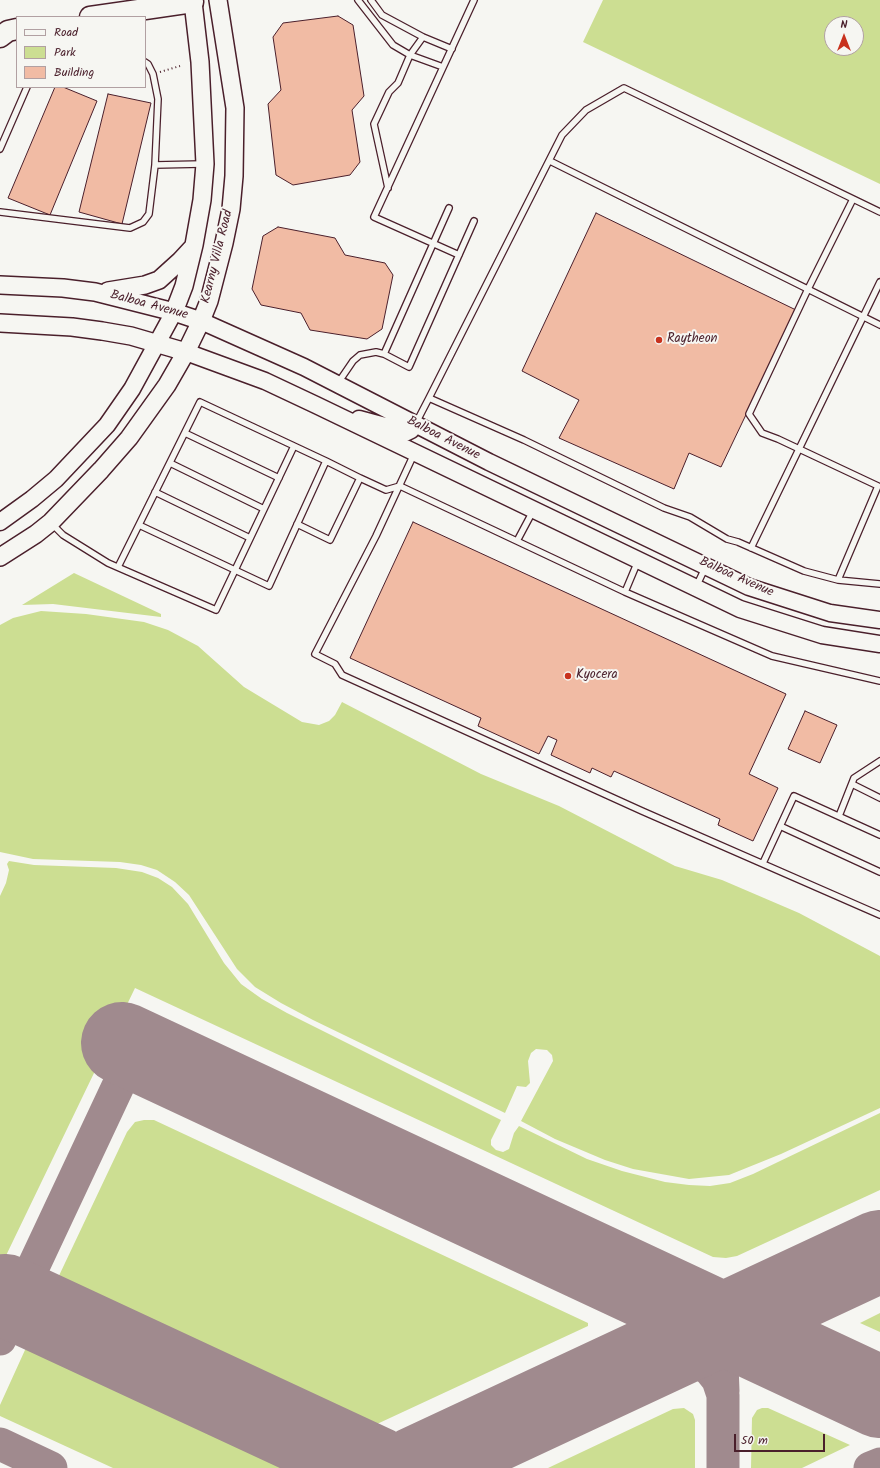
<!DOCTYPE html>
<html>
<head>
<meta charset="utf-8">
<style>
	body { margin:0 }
	#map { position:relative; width:880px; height:1468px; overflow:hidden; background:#f6f6f2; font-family:Kalam,sans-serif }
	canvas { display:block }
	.legend { position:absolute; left:16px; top:16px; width:130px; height:72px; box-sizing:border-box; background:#f6f6f2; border:1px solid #b1a0a2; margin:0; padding:5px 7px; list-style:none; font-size:12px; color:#4a1f2b }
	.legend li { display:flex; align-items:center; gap:8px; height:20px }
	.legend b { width:20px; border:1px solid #b1a0a2 }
	.north { position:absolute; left:824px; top:16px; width:40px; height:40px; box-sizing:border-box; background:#f6f6f2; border:1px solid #b1a0a2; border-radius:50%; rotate:0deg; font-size:11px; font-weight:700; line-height:16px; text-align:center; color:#4a1f2b }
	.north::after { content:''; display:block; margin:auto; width:14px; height:18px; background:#c8321e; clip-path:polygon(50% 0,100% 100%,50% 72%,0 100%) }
	.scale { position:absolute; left:734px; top:1434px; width:91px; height:18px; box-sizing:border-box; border:2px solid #4a1f2b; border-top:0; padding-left:5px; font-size:12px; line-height:14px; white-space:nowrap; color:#4a1f2b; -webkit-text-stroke:3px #f6f6f2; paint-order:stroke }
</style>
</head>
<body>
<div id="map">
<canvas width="880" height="1468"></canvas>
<ul class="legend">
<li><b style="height:5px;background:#f6f6f2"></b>Road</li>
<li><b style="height:11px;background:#ccde92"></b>Park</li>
<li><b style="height:11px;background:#f1bba4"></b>Building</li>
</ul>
<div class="north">N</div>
<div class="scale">50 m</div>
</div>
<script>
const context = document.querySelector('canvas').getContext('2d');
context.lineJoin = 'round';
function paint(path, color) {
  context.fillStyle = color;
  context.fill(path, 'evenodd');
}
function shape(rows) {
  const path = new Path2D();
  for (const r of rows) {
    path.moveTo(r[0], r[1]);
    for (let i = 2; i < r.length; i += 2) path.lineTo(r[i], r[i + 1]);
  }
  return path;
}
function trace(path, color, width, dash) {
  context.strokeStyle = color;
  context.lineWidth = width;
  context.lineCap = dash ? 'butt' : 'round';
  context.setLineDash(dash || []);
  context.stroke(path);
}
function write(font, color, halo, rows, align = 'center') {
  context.font = font + ' Kalam,sans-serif';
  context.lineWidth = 4;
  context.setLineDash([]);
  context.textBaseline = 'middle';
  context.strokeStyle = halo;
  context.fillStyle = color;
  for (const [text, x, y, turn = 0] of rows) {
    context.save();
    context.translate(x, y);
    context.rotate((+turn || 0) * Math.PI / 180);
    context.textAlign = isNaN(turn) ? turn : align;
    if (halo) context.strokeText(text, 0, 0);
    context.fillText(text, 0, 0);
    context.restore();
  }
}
paint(shape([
	[603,0,880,0,880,184,583,42],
	[832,24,856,24,856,48,832,48],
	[74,573,161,614,161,617,53,604,22,605],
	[41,611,86,614,144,622,168,630,198,646,244,687,302,722,319,725,329,721,335,715,342,702,481,774,559,806,675,866,722,880,799,913,880,956,880,1108,781,1154,729,1175,689,1179,633,1169,605,1160,555,1139,521,1121,553,1061,552,1055,547,1050,536,1049,531,1053,528,1061,530,1083,526,1087,517,1086,505,1113,313,1020,281,1003,255,987,237,969,189,895,175,882,157,870,141,865,120,862,33,859,0,852,0,625,13,618],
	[9,861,34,865,116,868,142,872,158,878,172,887,188,904,224,963,241,984,262,999,287,1013,501,1120,491,1140,491,1145,496,1150,503,1152,509,1149,514,1133,519,1126,587,1159,622,1171,665,1182,689,1185,710,1186,730,1183,753,1174,880,1113,880,1190,737,1256,726,1258,713,1257,135,988,0,1268,0,896,6,883,9,870,7,864],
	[144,1120,154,1120,588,1323,588,1326,377,1424,363,1425,62,1288,56,1282,127,1132,135,1122],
	[880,1313,880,1332,860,1323],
	[33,1344,281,1454,291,1459,293,1463,292,1466,290,1468,113,1468,0,1416,0,1405,25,1350,29,1345],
	[684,1408,693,1414,695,1420,695,1468,548,1468,673,1409],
	[762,1408,768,1408,850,1445,802,1468,751,1468,752,1418,757,1410]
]), '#ccde92');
trace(shape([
	[665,1297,690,1311,709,1331,717,1346,722,1365,723,1391],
	[40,1311,32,1303,27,1293,27,1280,135,1050],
	[0,1339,11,1314,25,1310,40,1311],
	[655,1356,679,1354,695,1359,710,1370,718,1380,723,1395,723,1468],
	[869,1392,880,1401],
	[0,1444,51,1468],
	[870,1468,880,1464]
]), '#a08a8e', 33);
trace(shape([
	[122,1043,880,1397],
	[5,1295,377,1468],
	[415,1468,880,1251]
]), '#a08a8e', 82);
const building = shape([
	[338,16,353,25,364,96,352,110,360,162,350,175,293,185,276,175,268,104,281,90,273,37,283,23,338,16],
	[55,87,63,87,97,101,50,215,8,198,55,87],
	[108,94,151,103,122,224,79,212,108,94],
	[596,213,796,310,721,467,689,453,674,489,559,438,579,400,522,371,596,213],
	[278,227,335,238,345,255,385,263,393,275,382,329,367,339,310,330,301,313,261,305,252,289,263,236,278,227],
	[413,522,786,694,749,774,778,788,753,841,718,825,720,819,614,771,611,777,592,768,590,773,551,755,557,740,548,736,539,754,478,726,481,718,350,658,413,522],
	[805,711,837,725,820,763,788,749,805,711]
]);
paint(building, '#f1bba4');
trace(building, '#4a1f2b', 1);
const service = shape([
	[358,0,393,45,410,55,423,37],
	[371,0,382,15,423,37,452,49],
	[0,149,27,87],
	[550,161,880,325],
	[155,165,202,164],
	[388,188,374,124,389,92,398,83,410,55,443,67],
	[0,212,130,228,143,222,149,214,155,165,158,99,153,74,148,64,145,62],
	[459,255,374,217,474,0],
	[384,354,409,367,474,221],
	[338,383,353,361,360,355,376,352,384,354,449,208],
	[429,398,562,135,586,110,624,88,880,212],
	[416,423,429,398,524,440,664,508,690,517,727,539,738,542,804,571,838,580,878,486,778,439,762,433,749,414,808,289,853,199],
	[185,433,279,478],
	[414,454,376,536,315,654,335,664,342,675,642,811,880,915],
	[170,463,264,509],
	[360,478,386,490,400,486,625,592,772,656,880,681],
	[155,492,250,538],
	[52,524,63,535,108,563,216,610,294,446,200,402,118,567],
	[297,524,330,540,360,478,326,461],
	[139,525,269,586,326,461,294,446],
	[517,541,533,511],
	[751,548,880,282],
	[838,580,880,584],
	[696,587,705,568],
	[625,592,638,561],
	[852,784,880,798],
	[839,816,854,778,880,761],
	[780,826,880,872],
	[763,863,794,796,880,835]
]);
const secondary = shape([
	[201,321,304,367,489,462,749,587,830,613,880,620],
	[186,352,265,381,316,405,740,609,822,635,880,644],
	[359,419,407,432,411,430,415,425],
	[0,522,32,499,56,479,107,425,132,389,174,312]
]);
const primary = shape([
	[0,285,63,288,95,292,174,312,201,321],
	[108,291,145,285,159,280,180,261,193,247],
	[174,312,184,286,194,245,202,200,205,164,200,62,193,2],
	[0,323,72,327,102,331,131,336,186,352],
	[0,557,36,534,51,522,101,470,129,438,167,385,186,352,201,321,209,301,224,243,231,209,234,176,235,108,218,0]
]);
const motorway = shape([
	[90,17,193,2],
	[0,37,8,31,17,29]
]);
trace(service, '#4a1f2b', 8);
trace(secondary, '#4a1f2b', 19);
trace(primary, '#4a1f2b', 20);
trace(motorway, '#4a1f2b', 23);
trace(shape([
	[160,72,180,66]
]), '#4a1f2b', 2, [1, 3]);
trace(service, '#f6f6f2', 5.5);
trace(secondary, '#f6f6f2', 16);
trace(primary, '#f6f6f2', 17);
trace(motorway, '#f6f6f2', 20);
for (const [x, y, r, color] of [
	[659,340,4,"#c8321e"],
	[568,676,4,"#c8321e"]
]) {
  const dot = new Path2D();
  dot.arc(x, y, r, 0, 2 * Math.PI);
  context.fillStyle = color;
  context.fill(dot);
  trace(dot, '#f6f6f2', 1.5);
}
write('13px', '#4a1f2b', '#f6f6f2', [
	["Kearny Villa Road",218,257,-76],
	["Balboa Avenue",149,306,15],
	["Balboa Avenue",443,439,27],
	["Balboa Avenue",736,578,24]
]);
write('13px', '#4a1f2b', '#f6f6f2', [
	["Raytheon",667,340],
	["Kyocera",576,676]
], 'left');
</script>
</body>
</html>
